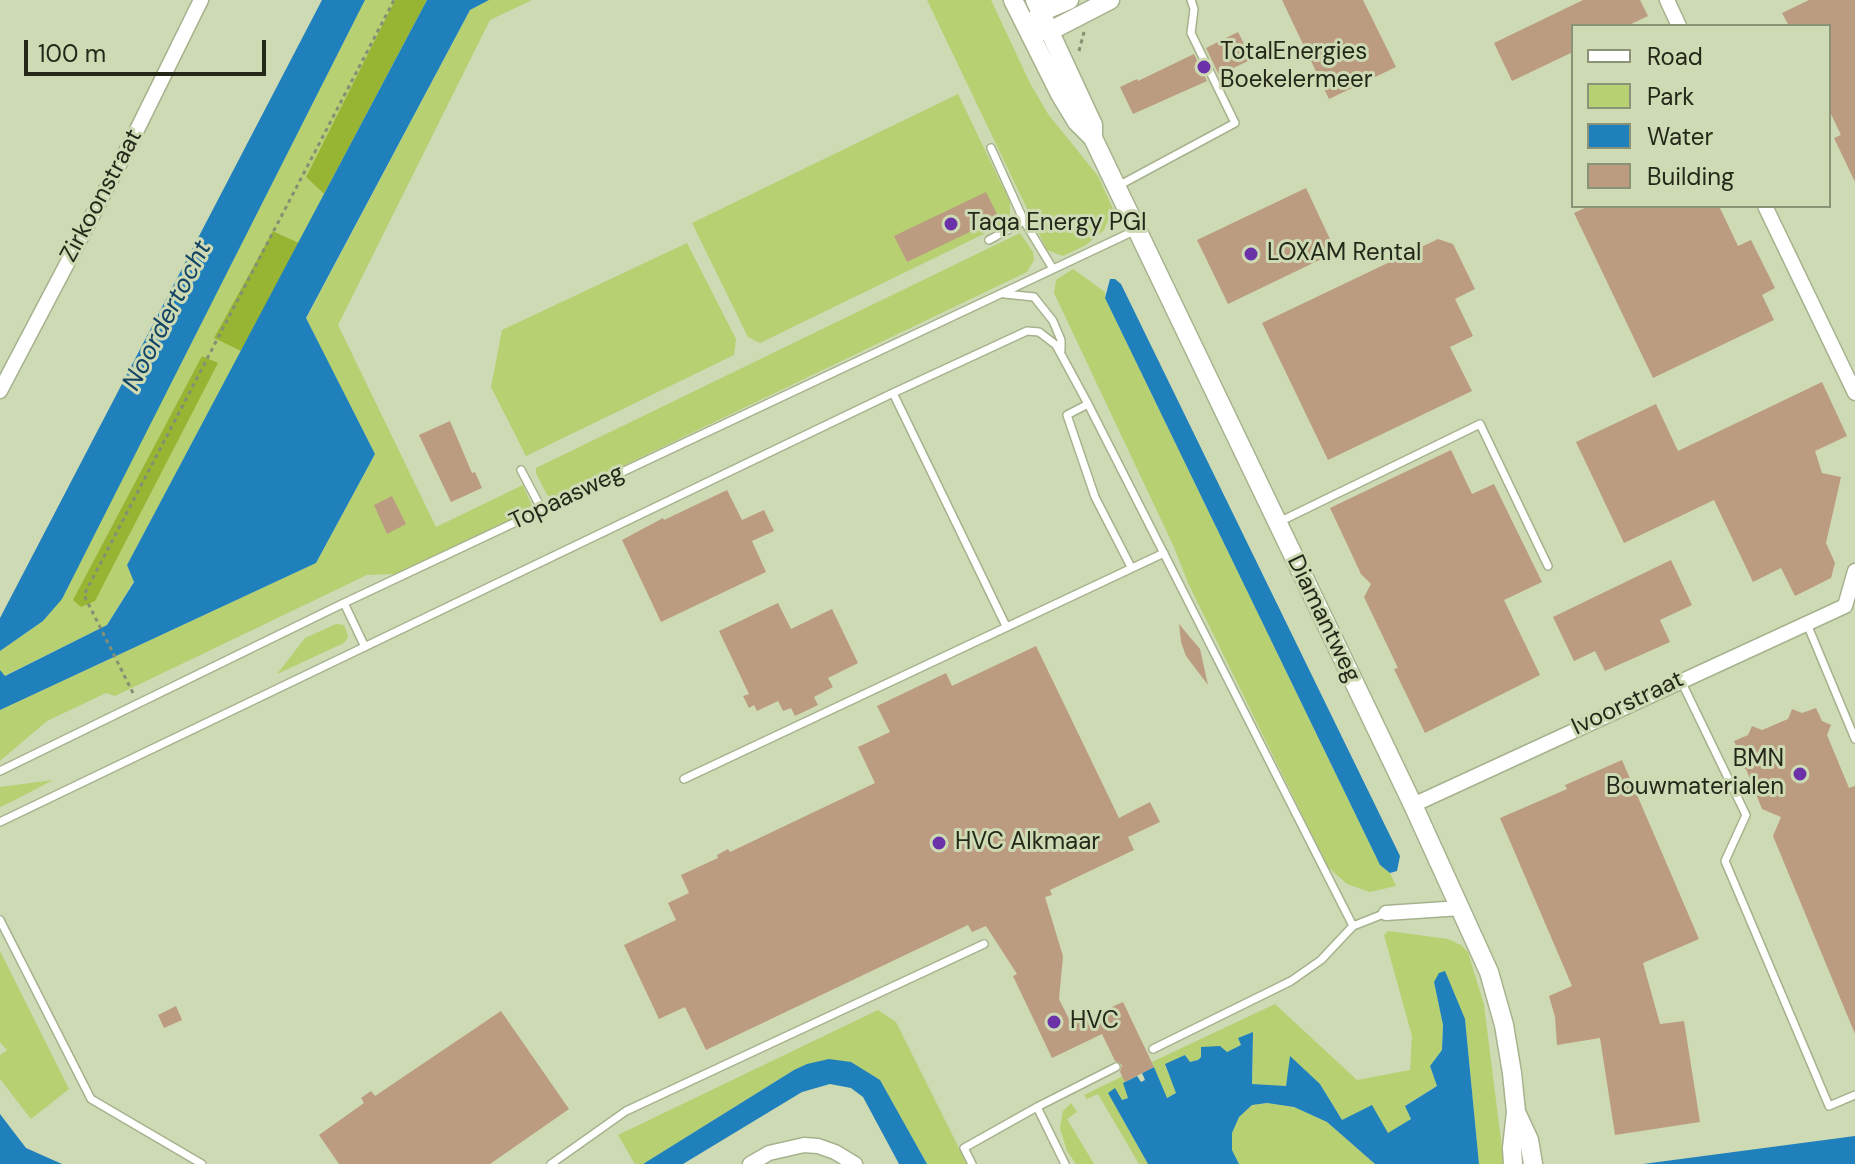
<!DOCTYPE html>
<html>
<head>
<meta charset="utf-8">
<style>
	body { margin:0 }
	#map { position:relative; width:1855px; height:1164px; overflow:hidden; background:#cedab4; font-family:"DM Sans",sans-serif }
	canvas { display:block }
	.legend { position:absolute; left:1571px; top:24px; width:260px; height:184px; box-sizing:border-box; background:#cedab4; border:2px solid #8a9376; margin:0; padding:10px 14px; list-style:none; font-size:24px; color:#242819 }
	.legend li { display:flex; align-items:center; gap:16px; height:40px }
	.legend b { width:40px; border:2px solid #8a9376 }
	.scale { position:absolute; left:24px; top:40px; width:242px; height:36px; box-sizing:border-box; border:4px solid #242819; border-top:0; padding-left:10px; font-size:24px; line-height:28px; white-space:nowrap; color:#242819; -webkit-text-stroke:6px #cedab4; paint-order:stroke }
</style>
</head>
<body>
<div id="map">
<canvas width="1855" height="1164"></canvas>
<ul class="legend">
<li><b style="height:10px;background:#fff"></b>Road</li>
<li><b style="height:22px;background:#b6d072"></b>Park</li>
<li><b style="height:22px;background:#1f80bb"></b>Water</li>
<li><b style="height:22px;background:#bb9c81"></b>Building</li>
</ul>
<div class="scale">100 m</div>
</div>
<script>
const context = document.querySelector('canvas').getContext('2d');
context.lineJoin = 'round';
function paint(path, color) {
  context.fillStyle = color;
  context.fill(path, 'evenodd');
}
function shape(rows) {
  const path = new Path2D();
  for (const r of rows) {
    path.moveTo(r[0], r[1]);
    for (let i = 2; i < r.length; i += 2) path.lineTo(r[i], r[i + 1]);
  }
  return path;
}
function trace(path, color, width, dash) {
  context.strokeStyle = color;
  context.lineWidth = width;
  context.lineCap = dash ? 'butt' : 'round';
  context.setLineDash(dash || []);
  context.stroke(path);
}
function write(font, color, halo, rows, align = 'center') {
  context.font = font + ' "DM Sans",sans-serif';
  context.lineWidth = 6;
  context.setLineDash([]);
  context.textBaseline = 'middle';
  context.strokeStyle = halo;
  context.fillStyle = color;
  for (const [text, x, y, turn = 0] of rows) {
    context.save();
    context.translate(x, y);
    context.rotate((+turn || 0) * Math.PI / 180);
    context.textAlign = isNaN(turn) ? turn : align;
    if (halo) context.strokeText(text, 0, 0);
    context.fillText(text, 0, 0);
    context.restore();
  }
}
paint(shape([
	[365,0,395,0,306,177,324,194,299,243,274,231,215,338,241,351,127,565,134,581,107,625,4,676,0,670,0,651,43,621,62,598],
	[202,356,217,363,95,600,94,600],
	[489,0,532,0,490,20,338,325,436,527,523,485,531,504,529,511,397,574,367,575,115,696,106,693,47,721,0,761,0,710,316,563,375,454,306,319,470,10],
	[927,0,991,0,1030,83,1048,114,1098,176,1113,209,1104,230,1086,245,1063,256,1047,250,1043,242],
	[958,94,1010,202,1010,214,1006,221,996,228,760,343,748,337,692,223],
	[1020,233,1033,252,1034,260,1027,272,554,499,547,495,536,473,536,468],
	[687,243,736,339,734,355,526,456,491,387,502,330],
	[1073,269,1105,292,1105,298,1380,865,1390,873,1396,886,1370,892,1347,884,1328,867,1188,583,1174,547,1054,293,1056,280],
	[336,624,344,625,347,632,348,637,344,643,277,674,305,638],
	[53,780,13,801,0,807,0,787],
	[1388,931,1448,939,1461,945,1468,952,1484,1005,1504,1164,1479,1164,1465,1019,1434,982,1443,1025,1442,1050,1430,1066,1437,1086,1406,1105,1411,1119,1388,1134,1342,1120,1320,1084,1290,1057,1287,1087,1252,1084,1253,1032,1238,1038,1241,1045,1227,1052,1202,1047,1201,1057,1198,1060,1190,1063,1186,1055,1165,1066,1177,1093,1166,1098,1152,1062,1275,1004,1357,1080,1410,1070,1412,1036,1384,935],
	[0,951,69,1089,31,1119,0,1079,0,1055,7,1050,0,1042],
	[878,1010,896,1022,967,1164,927,1164,880,1081,794,1070,643,1164,635,1164,618,1135],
	[1123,1076,1129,1097,1122,1100,1108,1093,1148,1164,1139,1164,1098,1094,1087,1099,1084,1095],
	[1071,1103,1077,1112,1067,1119,1094,1164,1076,1164,1067,1151,1060,1128,1063,1111],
	[1267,1103,1294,1107,1327,1122,1375,1164,1239,1164,1232,1150,1232,1133,1239,1116,1252,1105]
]), '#b6d072');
paint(shape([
	[395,0,427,0,324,194,306,177],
	[273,231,299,243,241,351,214,338],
	[202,356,218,363,95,601,81,607,73,600]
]), '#97b533');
paint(shape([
	[322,0,365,0,62,599,43,621,0,651,0,618],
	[427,0,489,0,470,10,306,318,375,454,316,563,0,710,0,670,5,676,107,625,134,582,127,565],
	[1110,279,1115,279,1121,284,1400,856,1397,871,1390,873,1380,865,1105,298],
	[1445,971,1465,1019,1479,1164,1375,1164,1327,1122,1294,1107,1267,1103,1252,1105,1239,1117,1232,1133,1232,1150,1239,1164,1148,1164,1108,1093,1115,1088,1122,1100,1128,1098,1123,1083,1137,1076,1141,1082,1145,1080,1142,1073,1154,1067,1167,1098,1176,1093,1165,1064,1185,1055,1190,1062,1198,1060,1201,1057,1201,1047,1220,1046,1227,1052,1241,1045,1238,1038,1253,1032,1252,1084,1286,1086,1290,1056,1320,1084,1342,1120,1372,1105,1388,1133,1411,1119,1405,1106,1437,1086,1430,1066,1442,1050,1443,1025,1434,982,1439,973],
	[829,1059,851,1062,880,1080,927,1164,899,1164,863,1097,851,1088,830,1084,802,1092,683,1164,643,1164,794,1070,807,1064],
	[0,1114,26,1148,62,1164,0,1164],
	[1855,1136,1855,1164,1643,1164]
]), '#1f80bb');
paint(shape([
	[1282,0,1363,0,1396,67,1329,99],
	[1583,0,1640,0,1648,16,1627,26,1573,26,1573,52,1512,81,1494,43],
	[1809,0,1855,0,1855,182,1834,138,1841,135,1829,110,1829,26,1789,26,1782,13],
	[1238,32,1252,59,1219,75,1206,48],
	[1194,54,1207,81,1133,114,1120,87,1137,79,1138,81],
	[1306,188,1336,252,1228,304,1197,240],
	[986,192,999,218,907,262,894,236],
	[1589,206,1719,206,1738,246,1751,240,1775,288,1762,295,1774,320,1653,378,1574,213],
	[1438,239,1453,244,1475,289,1455,299,1473,336,1450,347,1472,391,1328,460,1262,323],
	[1822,382,1847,436,1815,451,1822,473,1841,477,1826,543,1835,563,1831,578,1795,596,1781,568,1753,582,1714,500,1624,543,1576,442,1656,404,1678,451],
	[450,421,472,473,475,472,482,488,451,502,419,435],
	[1451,450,1472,494,1494,484,1542,582,1504,600,1540,675,1425,733,1394,669,1398,668,1364,597,1371,584,1361,574,1330,508],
	[727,490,742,520,764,510,774,531,752,541,766,572,661,622,622,540,663,518,664,520],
	[392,496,406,524,387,534,374,505],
	[1671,560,1692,605,1660,620,1670,642,1605,671,1595,651,1574,661,1553,617],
	[778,603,791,629,832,609,858,663,828,678,833,687,814,697,818,705,795,716,791,708,783,711,778,701,757,711,754,705,749,708,743,696,749,694,719,631],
	[1179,624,1200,649,1208,685,1186,656,1181,642],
	[1036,646,1119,818,1150,802,1160,822,1128,837,1134,850,1050,890,1052,895,1045,897,1063,956,1059,999,1072,1025,1123,1002,1154,1067,1125,1082,1120,1072,1122,1065,1115,1061,1102,1034,1052,1058,1013,976,1017,974,986,926,972,932,968,925,706,1050,685,1007,659,1019,624,945,676,920,668,903,689,893,681,875,718,858,717,855,728,849,730,852,875,783,858,747,890,732,877,706,946,673,952,686],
	[1816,708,1822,721,1831,725,1827,735,1849,788,1855,786,1855,1034,1773,836,1781,817,1762,809,1746,769,1736,765,1740,755,1734,741,1748,735,1752,726,1762,730,1788,719,1792,709,1802,713],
	[1622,760,1699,939,1643,963,1660,1024,1684,1021,1700,1122,1615,1135,1600,1038,1557,1045,1555,1017,1549,996,1572,986,1500,818,1567,789,1565,785],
	[176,1006,182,1020,164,1028,158,1015],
	[501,1011,569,1109,490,1164,339,1164,319,1135,364,1103,361,1098,371,1091,375,1096]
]), '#bb9c81');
const service = shape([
	[991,148,1024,221],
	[1118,186,1235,123,1191,33,1194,9,1191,0],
	[989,240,1024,221,1053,269],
	[1005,294,1034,297,1053,321,1061,340,1061,350],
	[893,393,1006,626],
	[1088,404,1067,415,1095,497,1131,567],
	[521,470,542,510],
	[1279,522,1480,424,1548,566],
	[344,603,365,647],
	[1807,624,1855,739],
	[1681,681,1746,815,1725,861,1829,1106,1855,1095],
	[0,771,344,603,1134,231],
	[684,779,1164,553],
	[0,822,893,393,1027,331,1039,332,1056,345,1088,404,1353,926],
	[0,920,91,1099,202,1164],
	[1153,1049,1291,981,1321,960,1353,926,1386,913],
	[551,1164,626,1111,984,944],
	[972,1164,964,1148,1037,1107],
	[1065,1164,1037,1107,1116,1067]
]);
const minor = shape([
	[1667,0,1679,26],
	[1765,206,1855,393],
	[0,391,132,140,201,0],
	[1845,606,1855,571],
	[1413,805,1845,606],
	[1386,913,1461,908],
	[750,1164,769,1153,804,1145,818,1146,835,1152,855,1164]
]);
const tertiary = shape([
	[1013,0,1060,94,1077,122,1093,138,1413,805,1489,972,1504,1025,1512,1073,1516,1112,1512,1148,1513,1164],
	[1035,0,1093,125,1093,138],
	[1034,22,1041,12,1069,0],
	[1038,31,1050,31,1110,0],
	[1516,1112,1529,1140,1533,1164]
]);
trace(service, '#a6b28d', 10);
trace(minor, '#a6b28d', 17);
trace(tertiary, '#a6b28d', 21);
trace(shape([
	[1079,51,1084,32],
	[133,693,84,595,394,0]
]), '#868f73', 3, [4, 4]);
trace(service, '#fff', 7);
trace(minor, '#fff', 14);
trace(tertiary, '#fff', 18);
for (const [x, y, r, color] of [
	[1204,67,8,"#6b31a8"],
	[951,224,8,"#6b31a8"],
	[1251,254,8,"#6b31a8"],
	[1800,774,8,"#6b31a8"],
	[939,843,8,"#6b31a8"],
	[1054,1022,8,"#6b31a8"]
]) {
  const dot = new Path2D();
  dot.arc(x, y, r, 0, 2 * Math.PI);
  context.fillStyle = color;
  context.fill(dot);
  trace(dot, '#cedab4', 3);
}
write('24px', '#242819', '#cedab4', [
	["TotalEnergies",1220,53],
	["Boekelermeer",1220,81],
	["Taqa Energy PGI",967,224],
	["LOXAM Rental",1267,254],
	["BMN",1784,760,"right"],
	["Bouwmaterialen",1784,788,"right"],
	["HVC Alkmaar",955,843],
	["HVC",1070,1022]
], 'left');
write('24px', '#242819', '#cedab4', [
	["Zirkoonstraat",102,196,-62],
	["Topaasweg",567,498,-25],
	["Diamantweg",1323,619,64],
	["Ivoorstraat",1628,704,-25]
]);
write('italic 26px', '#154565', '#cedab4', [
	["Noordertocht",168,316,-63]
]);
</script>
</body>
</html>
